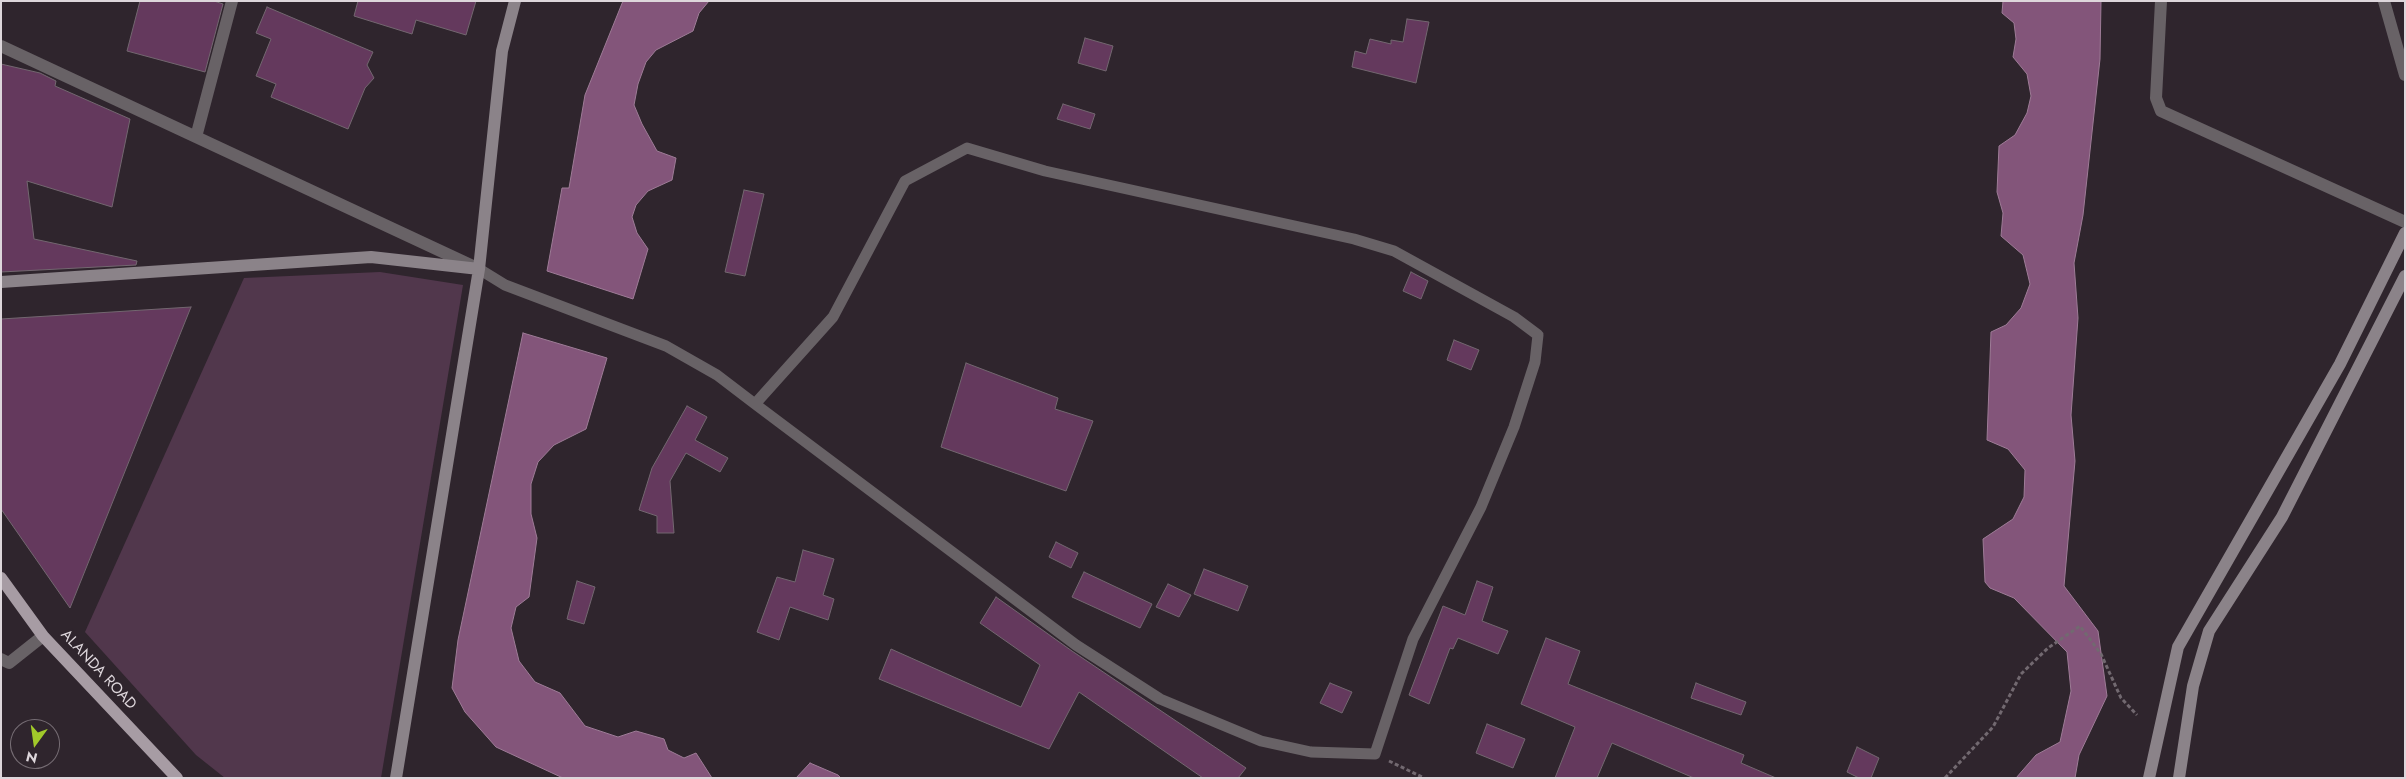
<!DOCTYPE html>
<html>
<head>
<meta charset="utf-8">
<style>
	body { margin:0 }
	#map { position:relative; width:2406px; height:779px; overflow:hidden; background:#2f252d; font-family:Jost,sans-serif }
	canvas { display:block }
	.frame { position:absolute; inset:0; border:2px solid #ddd6db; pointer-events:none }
	.north { position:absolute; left:10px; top:719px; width:50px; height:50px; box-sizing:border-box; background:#2f252d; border:1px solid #756c73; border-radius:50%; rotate:194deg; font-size:14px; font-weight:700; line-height:20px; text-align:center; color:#ddd6db }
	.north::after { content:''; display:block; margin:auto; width:18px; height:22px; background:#a1c92a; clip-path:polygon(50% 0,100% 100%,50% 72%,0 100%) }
</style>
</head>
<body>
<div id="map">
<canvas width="2406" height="779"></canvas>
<div class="frame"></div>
<div class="north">N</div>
</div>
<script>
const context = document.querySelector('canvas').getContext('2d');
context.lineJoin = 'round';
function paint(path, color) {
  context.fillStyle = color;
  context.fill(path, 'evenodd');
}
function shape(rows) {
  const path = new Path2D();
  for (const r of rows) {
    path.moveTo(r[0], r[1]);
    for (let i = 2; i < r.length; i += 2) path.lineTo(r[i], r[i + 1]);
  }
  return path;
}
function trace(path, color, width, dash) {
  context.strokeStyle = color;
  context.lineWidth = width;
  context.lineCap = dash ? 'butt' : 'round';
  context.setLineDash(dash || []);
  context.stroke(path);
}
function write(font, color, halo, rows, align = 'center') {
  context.font = font + ' Jost,sans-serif';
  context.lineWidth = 4.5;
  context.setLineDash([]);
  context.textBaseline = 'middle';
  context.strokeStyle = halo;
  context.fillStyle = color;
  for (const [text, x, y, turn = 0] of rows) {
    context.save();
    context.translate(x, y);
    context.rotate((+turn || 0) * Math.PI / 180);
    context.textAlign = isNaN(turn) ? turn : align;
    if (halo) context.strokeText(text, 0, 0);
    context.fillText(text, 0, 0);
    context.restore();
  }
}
paint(shape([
	[380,272,463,285,381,778,225,778,196,755,85,632,244,278]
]), '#51374c');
const water = shape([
	[623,1,709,1,699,13,693,31,656,50,646,62,638,84,634,105,642,124,657,151,676,158,672,180,648,191,636,205,632,217,637,233,648,249,633,299,547,271,562,188,569,188,585,95,623,1],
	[2003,1,2101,1,2100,59,2083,215,2074,263,2078,318,2071,415,2075,461,2064,586,2098,631,2107,696,2079,755,2075,778,2016,778,2036,755,2060,742,2071,691,2067,652,2014,598,1990,588,1985,582,1983,539,2013,519,2024,497,2025,470,2008,449,1987,440,1991,332,2006,325,2021,308,2030,284,2023,255,2001,236,2003,213,1997,192,1999,146,2015,135,2027,113,2031,96,2027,74,2013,57,2016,39,2014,23,2002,13,2003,1],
	[523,333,607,358,586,429,554,445,538,462,531,484,531,514,537,538,529,597,516,607,511,628,519,661,535,682,560,693,585,726,618,737,636,731,664,739,668,750,684,758,696,753,712,778,563,778,496,747,465,712,452,688,458,640,523,333],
	[810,763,838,775,841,778,796,778,810,763]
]);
paint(water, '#83557a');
trace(water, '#9e7c97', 1);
const building = shape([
	[140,1,214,1,223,4,205,72,127,51,140,1],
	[358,1,476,1,466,35,416,20,412,34,354,16,358,1],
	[267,7,373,52,367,65,374,78,365,88,348,129,271,97,276,84,256,76,271,39,256,33,267,7],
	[1407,19,1429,22,1416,83,1352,67,1355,51,1366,54,1370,39,1391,44,1391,40,1403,42,1407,19],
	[1085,38,1113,46,1106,71,1078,63,1085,38],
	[1,64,40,73,56,81,55,86,130,119,112,207,27,181,34,239,137,261,136,265,1,272,1,64],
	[1063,104,1095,114,1090,129,1057,119,1063,104],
	[744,190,764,194,745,276,725,272,744,190],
	[1411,272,1428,281,1421,299,1403,291,1411,272],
	[191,307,70,608,1,509,1,319,191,307],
	[1454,340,1479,350,1471,370,1447,360,1454,340],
	[966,363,1058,398,1055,409,1093,421,1066,491,941,447,966,363],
	[687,406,707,417,695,440,728,458,720,472,686,453,670,481,674,533,657,533,657,516,639,510,652,468,687,406],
	[1056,542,1078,553,1071,568,1049,557,1056,542],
	[803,550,834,559,823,595,834,599,828,620,790,607,779,640,757,632,777,577,795,582,803,550],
	[1204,569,1248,586,1238,611,1194,594,1204,569],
	[1084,572,1152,604,1140,628,1072,597,1084,572],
	[577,581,595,587,584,624,567,619,577,581],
	[1477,581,1493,587,1482,621,1508,631,1498,654,1458,638,1453,649,1450,648,1429,704,1409,695,1443,606,1465,615,1477,581],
	[1168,584,1191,595,1179,617,1156,607,1168,584],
	[996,597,1072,651,1246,768,1238,778,1203,778,1079,692,1049,749,879,679,891,649,1021,707,1040,665,980,623,996,597],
	[1546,638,1580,651,1568,684,1744,755,1741,763,1776,778,1694,778,1612,743,1597,778,1555,778,1575,727,1521,704,1546,638],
	[1330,683,1352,692,1342,713,1320,703,1330,683],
	[1696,683,1746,702,1741,715,1691,698,1696,683],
	[1487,724,1525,739,1513,768,1476,753,1487,724],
	[1857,747,1879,758,1871,778,1859,778,1847,772,1857,747]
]);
paint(building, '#64395d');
trace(building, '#736770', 1);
trace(shape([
	[1389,761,1424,778],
	[1945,778,1993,727,2021,674,2048,648,2080,626,2101,654,2121,698,2137,715]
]), '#726970', 3, [4, 2.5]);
trace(shape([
	[479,269,505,285,666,346,717,375,755,404,1076,645,1160,699,1261,741,1311,752,1375,754,1413,639,1481,507,1514,427,1535,362,1538,335,1514,317,1394,251,1354,239,1045,171,967,148,905,181,833,317,755,404]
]), '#686266', 11);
trace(shape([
	[2161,1,2156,98,2161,111,2405,222],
	[2384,1,2405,75],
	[1,46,477,268],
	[196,137,232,1],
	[1,659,9,663,43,636]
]), '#686266', 12);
trace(shape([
	[1,282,371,257,479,269],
	[396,778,479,269,502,51,515,1],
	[2149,778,2178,647,2340,364,2405,233],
	[2179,778,2193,686,2209,631,2282,517,2405,276]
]), '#8b8389', 12);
trace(shape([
	[1,578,43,636,177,778]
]), '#a79ca4', 12);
write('15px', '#ddd6db', '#2f252d', [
	["ALANDA ROAD",98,670,47]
]);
</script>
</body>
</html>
